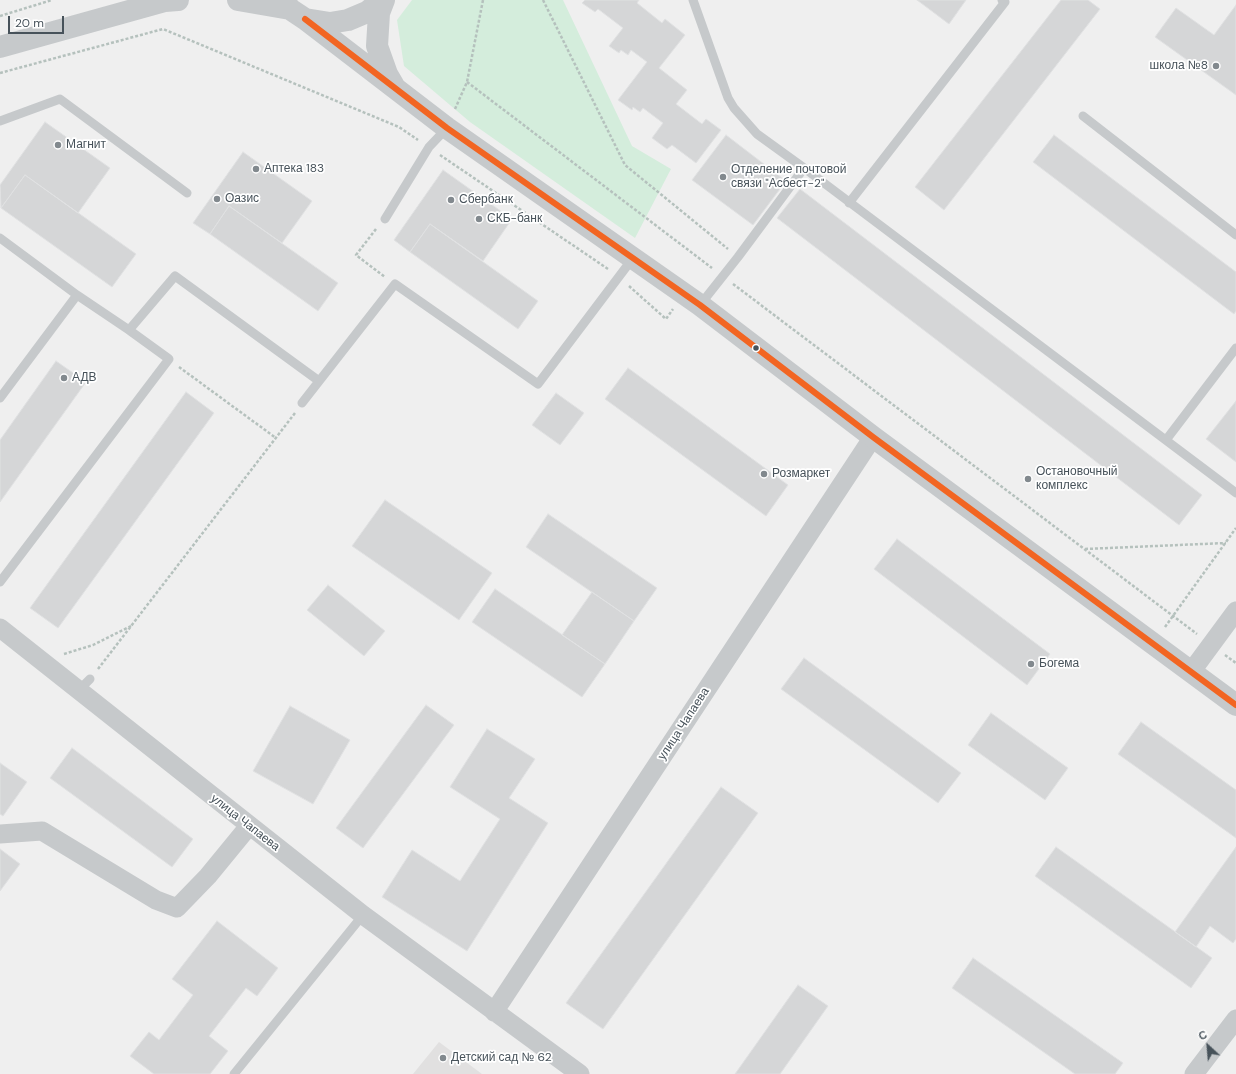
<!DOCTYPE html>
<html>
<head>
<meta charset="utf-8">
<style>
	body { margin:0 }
	#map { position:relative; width:1236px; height:1074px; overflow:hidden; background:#efefef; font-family:"DM Sans",sans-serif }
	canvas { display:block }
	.north { position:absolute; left:1188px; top:1026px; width:40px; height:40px; -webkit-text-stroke:3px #fff; paint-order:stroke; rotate:334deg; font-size:11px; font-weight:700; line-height:16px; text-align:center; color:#47525a }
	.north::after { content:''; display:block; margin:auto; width:14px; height:18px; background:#47525a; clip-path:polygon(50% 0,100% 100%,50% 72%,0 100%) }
	.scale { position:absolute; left:8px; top:16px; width:56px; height:18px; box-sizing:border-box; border:2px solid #47525a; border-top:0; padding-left:5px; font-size:12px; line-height:14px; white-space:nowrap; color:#47525a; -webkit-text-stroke:3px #fff; paint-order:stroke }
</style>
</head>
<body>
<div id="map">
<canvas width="1236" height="1074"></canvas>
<div class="north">С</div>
<div class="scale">20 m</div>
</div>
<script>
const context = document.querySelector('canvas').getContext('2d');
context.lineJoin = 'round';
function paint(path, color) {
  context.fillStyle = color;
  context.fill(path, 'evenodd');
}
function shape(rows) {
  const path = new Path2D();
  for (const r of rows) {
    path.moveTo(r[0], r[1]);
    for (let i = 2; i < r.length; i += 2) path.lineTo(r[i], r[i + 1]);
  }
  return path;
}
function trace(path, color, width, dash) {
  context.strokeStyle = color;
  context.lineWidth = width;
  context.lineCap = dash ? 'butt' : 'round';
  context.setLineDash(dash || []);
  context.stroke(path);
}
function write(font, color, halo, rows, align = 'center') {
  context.font = font + ' "DM Sans",sans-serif';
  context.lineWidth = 3.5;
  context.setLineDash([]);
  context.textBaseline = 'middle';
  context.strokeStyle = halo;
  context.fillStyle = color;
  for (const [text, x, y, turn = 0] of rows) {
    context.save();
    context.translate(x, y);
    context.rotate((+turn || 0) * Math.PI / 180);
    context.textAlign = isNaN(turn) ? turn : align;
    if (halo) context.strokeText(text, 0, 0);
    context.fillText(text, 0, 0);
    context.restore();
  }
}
paint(shape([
	[439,1042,482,1074,413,1074]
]), '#e1e0e0');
paint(shape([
	[412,0,563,0,632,146,671,169,635,238,470,122,404,66,397,20]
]), '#d4eddc');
const building = shape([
	[585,0,639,0,637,3,662,23,665,19,685,35,659,68,687,90,676,104,702,124,706,119,721,130,696,163,672,145,667,149,652,138,663,123,643,108,640,112,633,107,632,110,618,100,647,62,631,50,628,55,621,50,619,53,609,46,623,28,598,9,595,12,582,3,585,0],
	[917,0,966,0,949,24,917,0],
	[1061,0,1088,0,1100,9,944,210,915,187,1061,0],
	[1236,5,1236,95,1155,37,1176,8,1214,35,1236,5],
	[45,122,110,168,78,213,25,175,1,208,0,185,45,122],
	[726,135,786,181,753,225,692,180,726,135],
	[1054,135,1236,272,1236,311,1234,314,1033,162,1054,135],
	[243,152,312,201,282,243,229,206,210,234,193,223,243,152],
	[443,170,512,219,483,261,430,224,410,252,394,240,443,170],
	[25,175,136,254,112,287,1,208,25,175],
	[800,189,1202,495,1179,525,777,218,800,189],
	[229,206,338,283,318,311,210,234,229,206],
	[430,224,538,301,518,329,410,252,430,224],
	[56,361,86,382,0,502,0,440,56,361],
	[628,368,788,485,766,516,605,399,628,368],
	[186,392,214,413,58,628,30,608,186,392],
	[556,393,584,413,560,445,532,425,556,393],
	[1236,401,1236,462,1206,439,1236,401],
	[385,500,492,573,459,620,352,546,385,500],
	[548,514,657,588,634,621,526,547,548,514],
	[897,539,1050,654,1027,685,874,569,897,539],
	[328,585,385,631,364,656,307,610,328,585],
	[495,589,605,664,582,697,472,622,495,589],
	[592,592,634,621,605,664,562,635,592,592],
	[804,658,961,773,938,803,781,689,804,658],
	[426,705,454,725,363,848,336,828,426,705],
	[290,706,350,740,313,804,253,771,290,706],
	[991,713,1068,768,1045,800,968,745,991,713],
	[1141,722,1236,790,1236,838,1118,754,1141,722],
	[487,729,535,759,509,798,548,823,467,951,382,897,412,850,460,881,500,819,450,787,487,729],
	[72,748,193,839,172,867,50,778,72,748],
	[0,763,27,782,3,816,0,814,0,763],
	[721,787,758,813,603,1029,566,1003,721,787],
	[1056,847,1212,958,1191,988,1035,876,1056,847],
	[1236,847,1236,939,1233,943,1210,926,1196,947,1175,932,1236,847],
	[0,849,20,864,0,891,0,849],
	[217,921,278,968,257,996,246,988,209,1036,228,1051,210,1074,154,1074,130,1056,149,1032,159,1040,193,995,172,979,217,921],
	[973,958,1123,1063,1115,1074,1075,1074,952,988,973,958],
	[798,985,828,1006,780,1074,735,1074,798,985]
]);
paint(building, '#d5d6d7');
trace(building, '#e0e1e2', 1);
trace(shape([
	[543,0,625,165,728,249],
	[0,16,52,0],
	[0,73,163,29,399,127,418,140],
	[467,82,712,268],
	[455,109,467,82,483,0],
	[440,155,608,269],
	[376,229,356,255,385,277],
	[733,284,1197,634],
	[629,286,666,319,673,309],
	[179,367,276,438],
	[1085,549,1226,543],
	[1165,627,1236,528],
	[64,654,93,645,131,626],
	[1225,655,1236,663],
	[98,669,295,413]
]), '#b5c1bd', 2.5, [3, 2]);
trace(shape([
	[693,0,728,98,734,108,757,134,804,168,738,257,700,305],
	[1083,116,1236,235],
	[0,121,60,99,187,193],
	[804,168,1236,493],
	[849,203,1005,2,1002,0],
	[385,219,429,147,447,128],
	[0,238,77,295,129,330,175,276,319,381],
	[0,398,77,295],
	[302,403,395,284,538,384,633,258],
	[1166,440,1236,348],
	[0,582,169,359,129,330],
	[82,694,85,684,90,679],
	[234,1074,363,915]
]), '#c6c9cb', 9);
trace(shape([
	[0,628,363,915,580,1074],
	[1191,672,1236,611],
	[0,834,42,831,156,900,177,908,208,876,249,826],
	[494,1012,873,437],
	[1194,1074,1236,1019]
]), '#c6c9cb', 19);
trace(shape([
	[238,0,290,9],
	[284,0,290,9,305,19,330,23,348,20,367,12,382,0],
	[384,0,379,13,377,46,387,74,394,86],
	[305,19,447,128,700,305,873,437,1236,705],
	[0,47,165,1,178,0]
]), '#c6c9cb', 22);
trace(shape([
	[305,19,447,128,700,305,873,437,1236,705]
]), '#f26522', 6);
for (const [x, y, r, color] of [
	[1216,66,4,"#82898e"],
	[58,145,4,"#82898e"],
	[256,169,4,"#82898e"],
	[723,177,4,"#82898e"],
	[217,199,4,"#82898e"],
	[451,200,4,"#82898e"],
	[479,219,4,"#82898e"],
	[756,348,3.5,"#47525a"],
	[64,378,4,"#82898e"],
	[764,474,4,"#82898e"],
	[1028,479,4,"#82898e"],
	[1031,664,4,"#82898e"],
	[443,1058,4,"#82898e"]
]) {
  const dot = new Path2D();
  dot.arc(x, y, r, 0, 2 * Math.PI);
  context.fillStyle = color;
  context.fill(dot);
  trace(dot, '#fff', 1.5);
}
write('12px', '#47525a', '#fff', [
	["школа №8",1208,66,"right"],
	["Магнит",66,145],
	["Аптека 183",264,169],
	["Отделение почтовой",731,170],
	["связи \"Асбест-2\"",731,184],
	["Оазис",225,199],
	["Сбербанк",459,200],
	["СКБ-банк",487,219],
	["АДВ",72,378],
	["Остановочный",1036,472],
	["комплекс",1036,486],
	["Розмаркет",772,474],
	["Богема",1039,664],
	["Детский сад № 62",451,1058]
], 'left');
write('12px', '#47525a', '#fff', [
	["улица Чапаева",684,724,-57],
	["улица Чапаева",245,823,38]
]);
</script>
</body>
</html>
